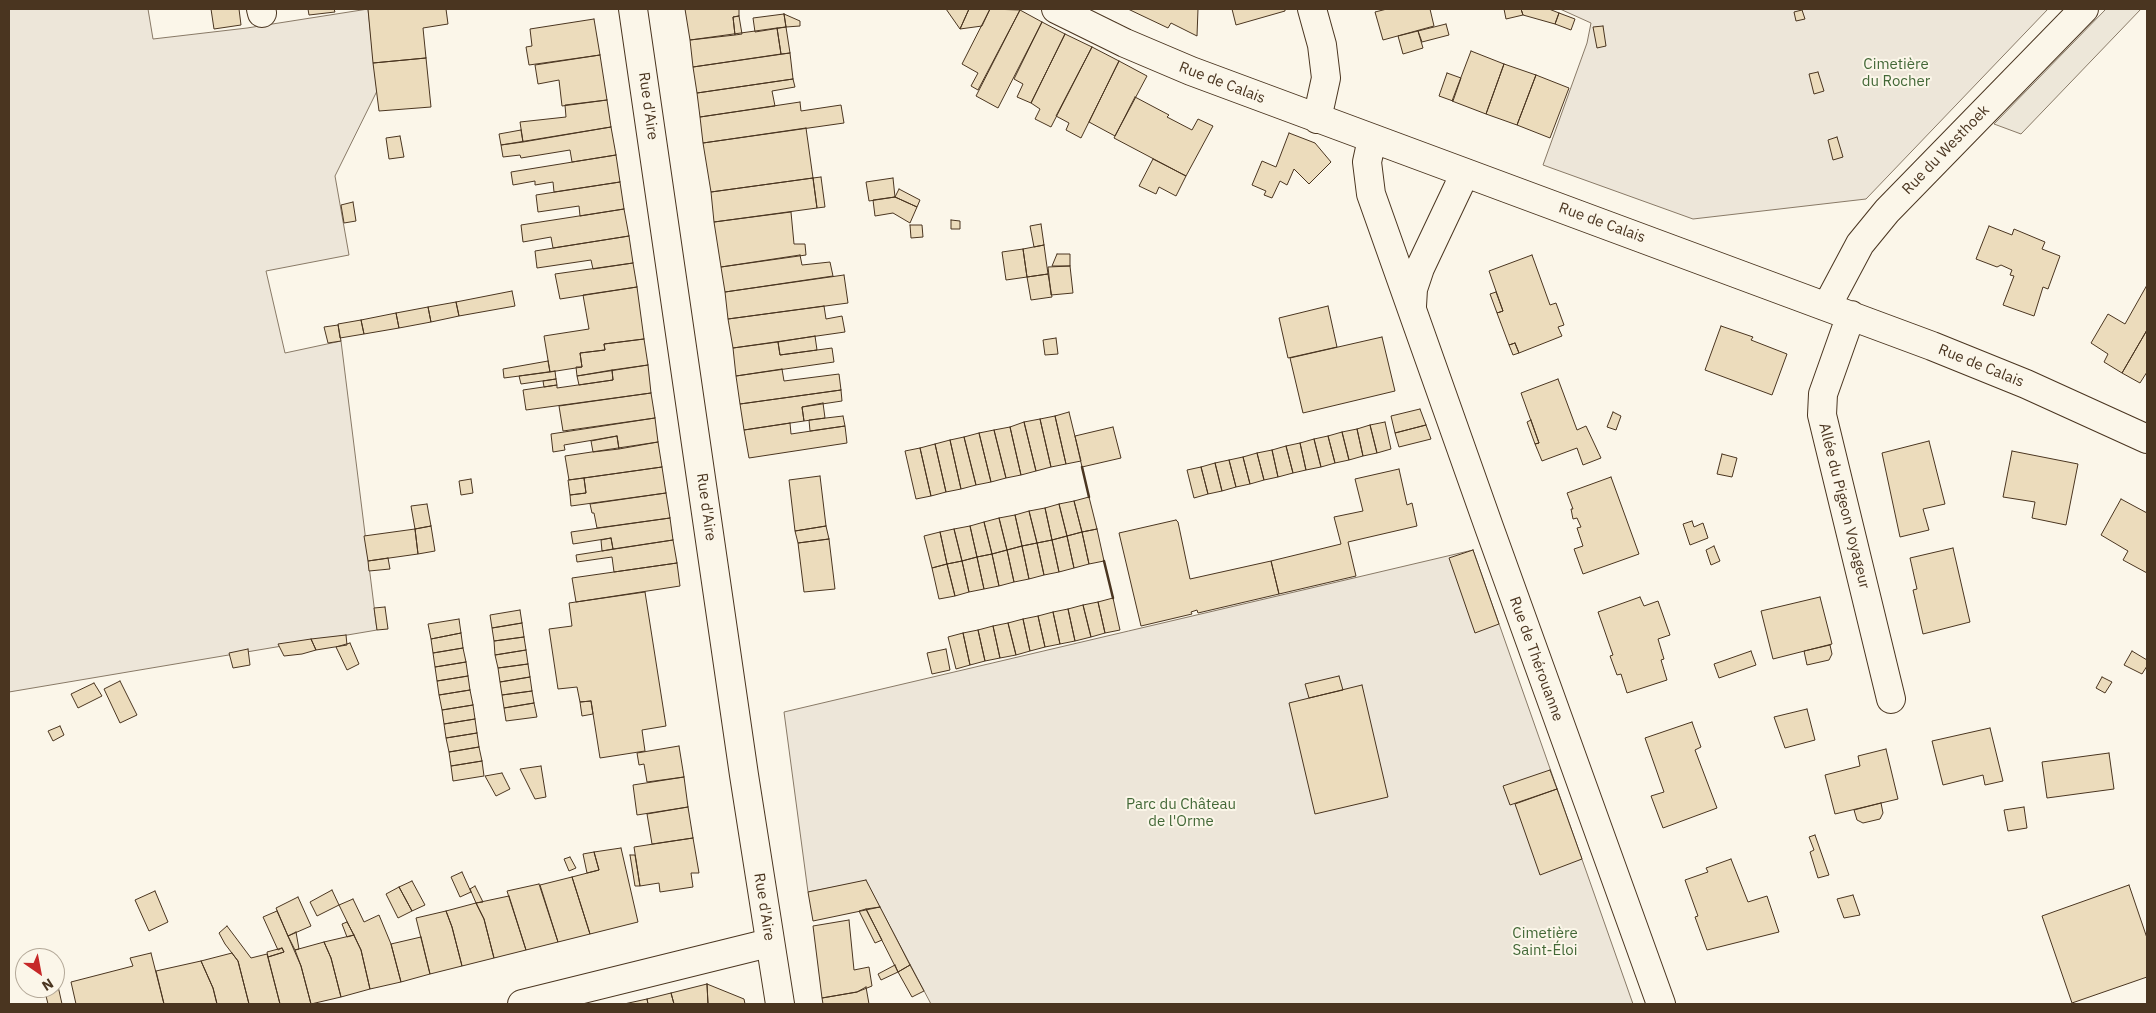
<!DOCTYPE html>
<html>
<head>
<meta charset="utf-8">
<style>
	body { margin:0 }
	#map { position:relative; width:2156px; height:1013px; overflow:hidden; background:#fbf6e9; font-family:"IBM Plex Sans",sans-serif }
	canvas { display:block }
	.frame { position:absolute; inset:0; border:10px solid #4a3520; pointer-events:none }
	.north { position:absolute; left:15px; top:948px; width:50px; height:50px; box-sizing:border-box; background:#fbf6e9; border:1px solid #b4a999; border-radius:50%; rotate:147deg; font-size:14px; font-weight:700; line-height:20px; text-align:center; color:#4a3520 }
	.north::after { content:''; display:block; margin:auto; width:18px; height:22px; background:#c62828; clip-path:polygon(50% 0,100% 100%,50% 72%,0 100%) }
</style>
</head>
<body>
<div id="map">
<canvas width="2156" height="1013"></canvas>
<div class="frame"></div>
<div class="north">N</div>
</div>
<script>
const context = document.querySelector('canvas').getContext('2d');
context.lineJoin = 'round';
function paint(path, color) {
  context.fillStyle = color;
  context.fill(path, 'evenodd');
}
function shape(rows) {
  const path = new Path2D();
  for (const r of rows) {
    path.moveTo(r[0], r[1]);
    for (let i = 2; i < r.length; i += 2) path.lineTo(r[i], r[i + 1]);
  }
  return path;
}
function trace(path, color, width, dash) {
  context.strokeStyle = color;
  context.lineWidth = width;
  context.lineCap = dash ? 'butt' : 'round';
  context.setLineDash(dash || []);
  context.stroke(path);
}
function write(font, color, halo, rows, align = 'center') {
  context.font = font + ' "IBM Plex Sans",sans-serif';
  context.lineWidth = 4;
  context.setLineDash([]);
  context.textBaseline = 'middle';
  context.strokeStyle = halo;
  context.fillStyle = color;
  for (const [text, x, y, turn = 0] of rows) {
    context.save();
    context.translate(x, y);
    context.rotate((+turn || 0) * Math.PI / 180);
    context.textAlign = isNaN(turn) ? turn : align;
    if (halo) context.strokeText(text, 0, 0);
    context.fillText(text, 0, 0);
    context.restore();
  }
}
const green = shape([
	[9,9,148,9,153,39,247,28,368,9,377,91,335,176,349,255,266,271,285,353,341,341,377,630,9,692,9,9],
	[1560,9,2048,9,1866,199,1693,219,1543,165,1587,43,1591,23,1560,9],
	[1473,550,1633,1004,931,1004,866,881,808,892,784,712,1473,550]
]);
paint(green, '#ede6d9');
trace(green, '#887966', 1);
const parking = shape([
	[2106,9,2141,9,2021,134,1994,124,2106,9]
]);
paint(parking, '#ede7d9');
trace(parking, '#887966', 1);
const building = shape([
	[211,9,239,9,241,25,214,29,211,9],
	[308,9,334,9,335,12,309,15,308,9],
	[368,9,446,9,448,24,423,28,426,58,373,63,368,9],
	[685,9,739,9,739,16,733,17,735,35,690,40,685,9],
	[946,9,969,9,960,29,946,9],
	[969,9,990,9,982,26,960,29,969,9],
	[990,9,1020,10,978,90,971,86,978,73,962,64,990,9],
	[1128,9,1198,9,1197,36,1171,23,1168,28,1128,9],
	[1232,9,1285,9,1285,11,1236,25,1232,9],
	[1387,9,1430,9,1434,26,1383,40,1375,12,1387,9],
	[1504,9,1521,9,1523,15,1506,19,1504,9],
	[1521,9,1549,9,1559,13,1555,24,1523,15,1521,9],
	[1020,10,1042,22,998,108,976,96,1020,10],
	[1802,10,1805,19,1796,21,1794,12,1802,10],
	[1559,13,1575,19,1571,30,1555,24,1559,13],
	[784,14,786,27,755,32,753,18,784,14],
	[784,14,800,21,800,26,786,27,784,14],
	[739,16,742,34,735,35,733,17,739,16],
	[594,19,600,55,529,65,526,47,532,46,530,29,594,19],
	[1042,22,1065,34,1031,103,1017,97,1023,84,1014,79,1042,22],
	[1446,24,1449,35,1422,42,1418,31,1446,24],
	[1603,26,1606,46,1597,48,1593,27,1603,26],
	[786,27,790,53,781,54,777,28,786,27],
	[777,28,781,54,693,67,690,40,777,28],
	[1418,31,1423,48,1403,54,1398,36,1418,31],
	[1065,34,1092,47,1051,127,1035,119,1040,109,1031,103,1065,34],
	[1092,47,1119,61,1081,138,1066,130,1069,123,1056,116,1092,47],
	[1471,51,1504,64,1486,114,1452,101,1471,51],
	[790,53,793,79,697,93,693,67,790,53],
	[600,55,607,100,562,106,559,80,538,84,535,65,600,55],
	[426,58,431,107,379,111,373,63,426,58],
	[1119,61,1147,76,1115,136,1089,122,1119,61],
	[1504,64,1536,75,1517,125,1486,114,1504,64],
	[1818,72,1824,91,1814,94,1809,74,1818,72],
	[1447,73,1461,78,1453,101,1439,96,1447,73],
	[1536,75,1569,88,1550,138,1517,125,1536,75],
	[793,79,795,87,772,91,775,106,700,117,697,93,793,79],
	[1135,97,1169,115,1167,117,1192,130,1198,119,1213,126,1186,176,1114,138,1135,97],
	[607,100,611,127,523,142,520,122,566,117,565,105,607,100],
	[800,102,801,111,841,105,844,123,703,143,700,117,800,102],
	[611,127,616,155,572,162,570,150,521,158,520,155,503,157,501,145,611,127],
	[806,128,813,178,711,192,703,143,806,128],
	[521,130,523,142,501,145,499,134,521,130],
	[1289,133,1315,143,1331,162,1309,184,1294,169,1287,185,1280,181,1272,198,1264,195,1266,191,1252,185,1262,161,1276,167,1289,133],
	[400,136,404,157,389,159,386,138,400,136],
	[1837,137,1843,157,1833,160,1828,140,1837,137],
	[616,155,620,182,554,192,553,182,535,185,535,181,513,185,511,172,616,155],
	[1153,159,1186,176,1176,196,1159,187,1156,194,1139,186,1153,159],
	[821,177,825,207,817,208,813,178,821,177],
	[813,178,817,208,714,222,711,192,813,178],
	[893,178,895,197,869,201,866,182,893,178],
	[620,182,624,209,580,216,579,206,538,212,536,195,620,182],
	[899,189,920,200,917,207,895,197,899,189],
	[895,197,917,207,910,223,893,213,875,216,873,200,895,197],
	[353,202,356,221,344,223,341,205,353,202],
	[624,209,629,236,553,248,551,237,523,242,521,225,624,209],
	[791,212,794,244,805,244,806,255,721,267,714,222,791,212],
	[951,220,960,221,960,229,951,229,951,220],
	[1041,224,1044,245,1034,247,1030,226,1041,224],
	[910,225,922,225,923,237,911,238,910,225],
	[1989,226,2012,235,2014,229,2045,242,2042,249,2060,256,2048,289,2043,287,2034,316,2003,305,2014,276,2010,275,2012,270,2001,265,1997,267,1976,259,1989,226],
	[629,236,633,263,593,269,591,260,537,268,535,251,629,236],
	[1044,245,1048,274,1027,277,1023,249,1044,245],
	[1023,249,1027,277,1006,280,1002,252,1023,249],
	[1057,254,1070,254,1070,266,1052,266,1057,254],
	[800,255,802,265,830,262,833,276,725,292,721,267,800,255],
	[1532,255,1550,305,1556,303,1564,325,1558,327,1562,336,1519,353,1515,343,1509,345,1497,313,1503,311,1489,271,1532,255],
	[633,263,637,287,560,299,555,274,633,263],
	[1070,266,1073,293,1051,295,1048,267,1070,266],
	[1048,274,1052,297,1031,300,1027,277,1048,274],
	[844,275,848,303,728,319,725,292,844,275],
	[2147,285,2147,330,2122,373,2104,362,2108,354,2091,343,2108,314,2125,324,2147,285],
	[637,287,644,339,604,344,605,350,580,353,582,367,550,372,544,336,589,329,583,295,637,287],
	[512,291,515,306,459,316,456,302,512,291],
	[1496,292,1503,311,1497,313,1490,294,1496,292],
	[456,302,459,316,431,322,428,307,456,302],
	[824,306,826,319,842,316,845,332,733,348,728,319,824,306],
	[1328,306,1337,347,1288,358,1279,318,1328,306],
	[428,307,431,322,399,328,396,313,428,307],
	[396,313,399,328,364,334,361,320,396,313],
	[361,320,364,334,340,338,338,324,361,320],
	[338,325,341,341,328,343,324,327,338,325],
	[1721,326,1753,337,1751,340,1787,354,1772,395,1705,370,1721,326],
	[2147,330,2147,372,2140,383,2122,373,2147,330],
	[815,336,817,350,780,355,778,342,815,336],
	[1382,337,1395,391,1303,413,1290,358,1382,337],
	[1056,338,1058,354,1045,355,1043,340,1056,338],
	[644,339,648,365,577,376,576,367,582,367,580,353,605,350,604,344,644,339],
	[778,342,780,355,832,348,834,362,736,376,733,348,778,342],
	[1515,343,1519,353,1513,355,1509,345,1515,343],
	[548,361,550,372,504,378,503,369,548,361],
	[648,365,651,393,526,410,523,390,557,385,557,388,613,380,612,370,648,365],
	[782,369,784,381,839,374,841,390,740,404,736,376,782,369],
	[612,370,613,380,579,385,577,376,612,370],
	[555,371,556,379,521,384,519,376,555,371],
	[556,379,557,385,544,387,543,381,556,379],
	[1558,379,1577,430,1586,426,1601,458,1583,465,1577,448,1542,461,1535,444,1539,443,1521,393,1558,379],
	[841,390,842,401,802,407,804,421,744,430,740,404,841,390],
	[651,393,655,418,563,431,559,406,651,393],
	[823,403,825,418,804,421,802,407,823,403],
	[1420,409,1426,425,1395,433,1391,416,1420,409],
	[1069,412,1081,461,1066,464,1055,416,1069,412],
	[1613,412,1621,416,1616,430,1607,427,1613,412],
	[843,416,845,426,810,431,809,420,843,416],
	[1055,416,1066,464,1051,467,1040,419,1055,416],
	[655,418,658,442,619,449,617,436,564,445,565,450,553,452,551,434,655,418],
	[1040,419,1051,467,1036,471,1024,422,1040,419],
	[1531,420,1539,443,1535,444,1527,422,1531,420],
	[1024,422,1036,471,1021,475,1010,427,1024,422],
	[1385,422,1391,449,1377,453,1370,425,1385,422],
	[790,423,791,434,845,426,847,443,749,458,744,430,790,423],
	[1370,425,1377,453,1363,456,1357,429,1370,425],
	[1426,425,1431,439,1399,447,1395,433,1426,425],
	[1010,427,1021,475,1006,478,994,430,1010,427],
	[1113,427,1121,458,1082,467,1075,436,1113,427],
	[1357,429,1363,456,1349,460,1342,432,1357,429],
	[994,430,1006,478,991,482,979,433,994,430],
	[1342,432,1349,460,1335,463,1328,436,1342,432],
	[979,433,991,482,976,485,964,437,979,433],
	[617,436,619,449,593,452,591,441,617,436],
	[1328,436,1335,463,1321,467,1314,439,1328,436],
	[964,437,976,485,961,489,950,440,964,437],
	[1314,439,1321,467,1306,470,1300,443,1314,439],
	[950,440,961,489,946,492,935,444,950,440],
	[1929,441,1945,504,1923,509,1929,530,1900,537,1882,453,1929,441],
	[658,442,662,467,569,480,565,456,658,442],
	[1300,443,1306,470,1293,473,1286,446,1300,443],
	[935,444,946,492,931,496,920,448,935,444],
	[1286,446,1293,473,1278,477,1272,450,1286,446],
	[920,448,931,496,916,499,905,451,920,448],
	[1272,450,1278,477,1264,480,1257,453,1272,450],
	[2012,451,2078,464,2066,525,2032,518,2035,502,2003,497,2012,451],
	[1257,453,1264,480,1250,484,1243,457,1257,453],
	[1722,454,1737,458,1732,477,1717,474,1722,454],
	[1243,457,1250,484,1236,487,1229,460,1243,457],
	[1229,460,1236,487,1222,491,1215,463,1229,460],
	[1215,463,1222,491,1208,494,1201,467,1215,463],
	[662,467,666,493,571,506,570,495,586,493,584,478,662,467],
	[1201,467,1208,494,1194,498,1187,470,1201,467],
	[1399,469,1407,505,1412,503,1417,526,1348,542,1356,576,1279,594,1271,561,1341,544,1334,517,1363,511,1355,479,1399,469],
	[820,476,826,526,795,531,789,480,820,476],
	[1611,477,1639,554,1583,574,1574,549,1583,546,1577,528,1581,527,1577,518,1573,519,1571,509,1573,509,1567,493,1611,477],
	[584,478,586,493,570,495,568,480,584,478],
	[471,479,473,493,461,495,459,481,471,479],
	[666,493,670,518,597,528,594,513,592,513,590,504,666,493],
	[1089,497,1097,529,1082,532,1074,501,1089,497],
	[2121,499,2147,513,2147,573,2123,560,2128,551,2101,535,2121,499],
	[1074,501,1082,532,1067,536,1059,504,1074,501],
	[427,504,431,526,415,529,411,506,427,504],
	[1059,504,1067,536,1052,540,1045,508,1059,504],
	[1045,508,1052,540,1037,543,1029,511,1045,508],
	[1029,511,1037,543,1022,546,1015,515,1029,511],
	[1015,515,1022,546,1007,550,999,518,1015,515],
	[670,518,673,540,613,549,611,538,573,544,571,532,670,518],
	[999,518,1007,550,992,554,984,522,999,518],
	[1176,520,1178,522,1190,579,1271,561,1279,594,1198,613,1197,610,1191,612,1192,614,1141,626,1119,533,1176,520],
	[1692,521,1694,527,1703,523,1708,538,1690,545,1683,524,1692,521],
	[984,522,992,554,977,557,970,526,984,522],
	[431,526,435,551,418,554,415,529,431,526],
	[826,526,829,539,798,543,795,531,826,526],
	[970,526,977,557,962,561,954,529,970,526],
	[415,529,418,554,368,561,364,536,415,529],
	[954,529,962,561,947,564,940,532,954,529],
	[1097,529,1104,561,1089,564,1082,532,1097,529],
	[940,532,947,564,932,568,924,536,940,532],
	[1082,532,1089,564,1074,568,1067,536,1082,532],
	[1067,536,1074,568,1059,572,1052,540,1067,536],
	[611,538,613,549,602,551,601,540,611,538],
	[829,539,835,589,804,592,798,543,829,539],
	[673,540,677,563,614,572,612,557,577,562,576,555,673,540],
	[1052,540,1059,572,1044,575,1037,543,1052,540],
	[1037,543,1044,575,1029,579,1022,546,1037,543],
	[1022,546,1029,579,1014,582,1007,550,1022,546],
	[1714,546,1720,561,1711,565,1706,550,1714,546],
	[1953,548,1970,622,1923,634,1913,590,1917,589,1910,558,1953,548],
	[1007,550,1014,582,999,586,992,554,1007,550],
	[1473,550,1499,624,1475,633,1449,558,1473,550],
	[992,554,999,586,984,589,977,557,992,554],
	[977,557,984,589,969,592,962,561,977,557],
	[388,558,390,569,369,571,368,561,388,558],
	[962,561,969,592,955,596,947,564,962,561],
	[677,563,680,586,576,602,572,578,677,563],
	[947,564,955,596,939,599,932,568,947,564],
	[645,592,666,726,642,730,645,751,600,758,591,701,580,702,577,687,558,689,549,629,572,626,569,603,645,592],
	[1640,597,1644,606,1658,601,1670,635,1658,639,1664,659,1661,660,1667,680,1627,693,1621,674,1617,675,1610,656,1613,655,1598,612,1640,597],
	[1820,597,1832,644,1773,659,1761,611,1820,597],
	[1113,598,1120,630,1105,633,1098,602,1113,598],
	[1098,602,1105,633,1091,637,1083,605,1098,602],
	[1083,605,1091,637,1075,641,1068,609,1083,605],
	[385,607,388,629,377,630,374,608,385,607],
	[1068,609,1075,641,1060,644,1053,612,1068,609],
	[520,610,522,623,492,628,490,615,520,610],
	[1053,612,1060,644,1045,647,1038,616,1053,612],
	[1038,616,1045,647,1030,651,1023,619,1038,616],
	[459,619,461,633,431,639,428,624,459,619],
	[1023,619,1030,651,1016,655,1008,623,1023,619],
	[522,623,524,637,494,641,492,628,522,623],
	[1008,623,1016,655,1000,658,993,626,1008,623],
	[993,626,1000,658,985,661,978,630,993,626],
	[978,630,985,661,970,665,963,633,978,630],
	[461,633,463,648,433,653,431,639,461,633],
	[963,633,970,665,956,669,948,637,963,633],
	[346,635,347,645,316,650,311,639,346,635],
	[524,637,526,650,495,655,494,641,524,637],
	[311,639,316,650,302,654,284,656,278,644,311,639],
	[350,643,359,664,347,670,336,647,350,643],
	[1830,645,1832,654,1829,660,1807,665,1804,651,1830,645],
	[463,648,466,662,435,667,433,653,463,648],
	[248,649,250,665,233,668,229,653,248,649],
	[946,649,950,670,932,674,927,653,946,649],
	[526,650,528,664,498,668,495,655,526,650],
	[1751,651,1756,665,1719,678,1714,664,1751,651],
	[2132,651,2147,660,2147,666,2142,674,2124,665,2132,651],
	[466,662,468,676,437,681,435,667,466,662],
	[528,664,530,677,500,682,498,668,528,664],
	[468,676,470,690,439,695,437,681,468,676],
	[1339,676,1343,690,1309,698,1305,684,1339,676],
	[530,677,532,691,502,695,500,682,530,677],
	[2102,677,2112,682,2105,693,2096,688,2102,677],
	[120,681,137,715,120,723,104,689,120,681],
	[94,683,102,696,78,708,71,694,94,683],
	[1362,685,1388,797,1315,814,1289,703,1362,685],
	[470,690,473,705,442,710,439,695,470,690],
	[532,691,534,703,504,708,502,695,532,691],
	[591,701,593,714,582,716,580,702,591,701],
	[534,703,537,717,506,721,504,708,534,703],
	[473,705,475,719,444,724,442,710,473,705],
	[1807,709,1815,740,1785,748,1774,717,1807,709],
	[475,719,477,733,446,738,444,724,475,719],
	[1692,722,1701,747,1695,750,1717,808,1663,828,1651,796,1664,792,1645,738,1692,722],
	[60,726,64,735,53,741,48,731,60,726],
	[1990,728,2003,781,1985,785,1983,775,1943,785,1932,741,1990,728],
	[477,733,479,747,449,752,446,738,477,733],
	[679,746,684,777,647,782,644,764,639,765,637,753,679,746],
	[479,747,482,761,451,766,449,752,479,747],
	[1886,749,1898,799,1835,814,1825,775,1860,766,1858,756,1886,749],
	[2109,753,2114,789,2047,798,2042,762,2109,753],
	[482,761,484,776,453,781,451,766,482,761],
	[541,766,546,797,535,799,520,769,541,766],
	[1550,770,1557,789,1510,805,1503,786,1550,770],
	[502,773,510,789,496,796,485,776,502,773],
	[684,777,688,807,637,815,633,785,684,777],
	[1557,789,1582,859,1540,875,1515,804,1557,789],
	[1881,803,1883,813,1880,819,1863,823,1857,820,1854,810,1881,803],
	[688,807,693,838,652,844,647,814,688,807],
	[2024,807,2027,828,2008,831,2004,810,2024,807],
	[1815,835,1829,875,1818,878,1810,852,1814,850,1809,837,1815,835],
	[693,838,699,873,691,873,693,887,660,892,659,883,640,886,634,847,693,838],
	[621,848,638,922,590,934,572,877,599,870,594,852,621,848],
	[594,852,599,870,587,873,583,854,594,852],
	[630,855,635,855,640,886,635,886,630,855],
	[570,857,576,868,569,871,564,859,570,857],
	[1731,859,1748,902,1767,896,1779,932,1707,950,1695,917,1698,916,1685,880,1708,872,1706,868,1731,859],
	[462,872,471,892,460,897,451,877,462,872],
	[572,877,590,934,558,942,540,885,572,877],
	[866,880,880,907,813,921,808,892,866,880],
	[412,881,425,905,412,911,399,887,412,881],
	[539,884,558,942,526,950,507,891,539,884],
	[2129,885,2147,938,2147,977,2072,1003,2042,916,2129,885],
	[475,886,483,902,476,903,470,889,475,886],
	[399,887,412,911,398,918,386,894,399,887],
	[332,890,339,905,317,916,310,902,332,890],
	[155,891,168,922,149,931,135,900,155,891],
	[1853,895,1860,915,1844,918,1837,899,1853,895],
	[509,896,526,950,494,958,484,919,476,903,509,896],
	[298,897,311,926,288,936,276,908,298,897],
	[353,899,364,922,379,915,391,944,401,982,370,989,361,950,339,905,353,899],
	[476,903,484,919,494,958,462,966,452,927,446,911,476,903],
	[880,907,910,965,898,972,866,909,880,907],
	[866,909,882,940,875,943,859,911,866,909],
	[277,911,301,966,311,1004,280,1004,268,957,284,952,282,948,278,950,263,917,277,911],
	[446,911,452,927,462,966,430,974,416,918,446,911],
	[849,920,854,970,869,967,872,986,857,992,822,998,813,926,849,920],
	[347,922,354,935,347,937,342,924,347,922],
	[227,926,251,958,267,954,280,1004,249,1004,238,961,225,944,219,933,227,926],
	[296,932,299,949,295,950,288,936,296,932],
	[354,935,361,950,370,989,341,997,331,958,324,942,354,935],
	[421,937,430,974,401,982,391,944,421,937],
	[324,942,331,958,341,997,311,1004,301,966,295,950,324,942],
	[282,948,284,952,268,957,267,952,282,948],
	[151,953,164,1004,76,1004,71,982,133,966,130,958,151,953],
	[232,953,238,961,249,1004,217,1004,213,988,201,961,232,953],
	[201,961,213,988,217,1004,164,1004,156,971,201,961],
	[895,965,898,972,881,980,878,974,895,965],
	[910,965,924,991,912,997,898,972,910,965],
	[56,977,62,1004,48,1004,44,988,55,988,56,977],
	[707,984,708,1004,674,1004,671,993,707,984],
	[707,984,744,999,745,1004,708,1004,707,984],
	[866,987,869,1004,823,1004,822,998,857,992,866,987],
	[671,993,674,1004,648,1004,647,999,671,993],
	[647,999,648,1004,624,1004,647,999]
]);
paint(building, '#ecdcbc');
trace(building, '#4a3520', 1);
const minor = shape([
	[261,9,262,13],
	[1056,9,1125,43,1191,71,1932,346,2026,384,2147,439],
	[1312,9,1322,45,1326,78,1317,119],
	[1372,139,1367,162,1371,194,1489,527,1661,1004],
	[1412,306,1413,289,1420,268,1465,173],
	[1827,306,1860,244,1887,211,2084,9],
	[1851,315,1823,394,1822,415,1891,699],
	[522,1004,769,943]
]);
const major = shape([
	[633,9,744,775,780,1004]
]);
trace(minor, '#4a3520', 30);
trace(major, '#4a3520', 30);
trace(minor, '#fbf6e9', 28);
trace(major, '#fbf6e9', 28);
trace(shape([
	[1082,467,1089,497],
	[1104,561,1113,598]
]), '#4a3520', 2.5);
write('15px', '#436837', '#fbf6e9', [
	["Cimetière",1896,65],
	["du Rocher",1896,82],
	["Parc du Château",1181,805],
	["de l'Orme",1181,822],
	["Cimetière",1545,934],
	["Saint-Éloi",1545,951]
]);
write('15px', '#4a3520', '#fbf6e9', [
	["Rue de Calais",1222,83,21],
	["Rue d'Aire",648,106,82],
	["Rue du Westhoek",1946,150,-46],
	["Rue de Calais",1602,223,20],
	["Rue de Calais",1981,366,22],
	["Allée du Pigeon Voyageur",1844,506,76],
	["Rue d'Aire",706,507,82],
	["Rue de Thérouanne",1536,659,70],
	["Rue d'Aire",764,907,81]
]);
</script>
</body>
</html>
